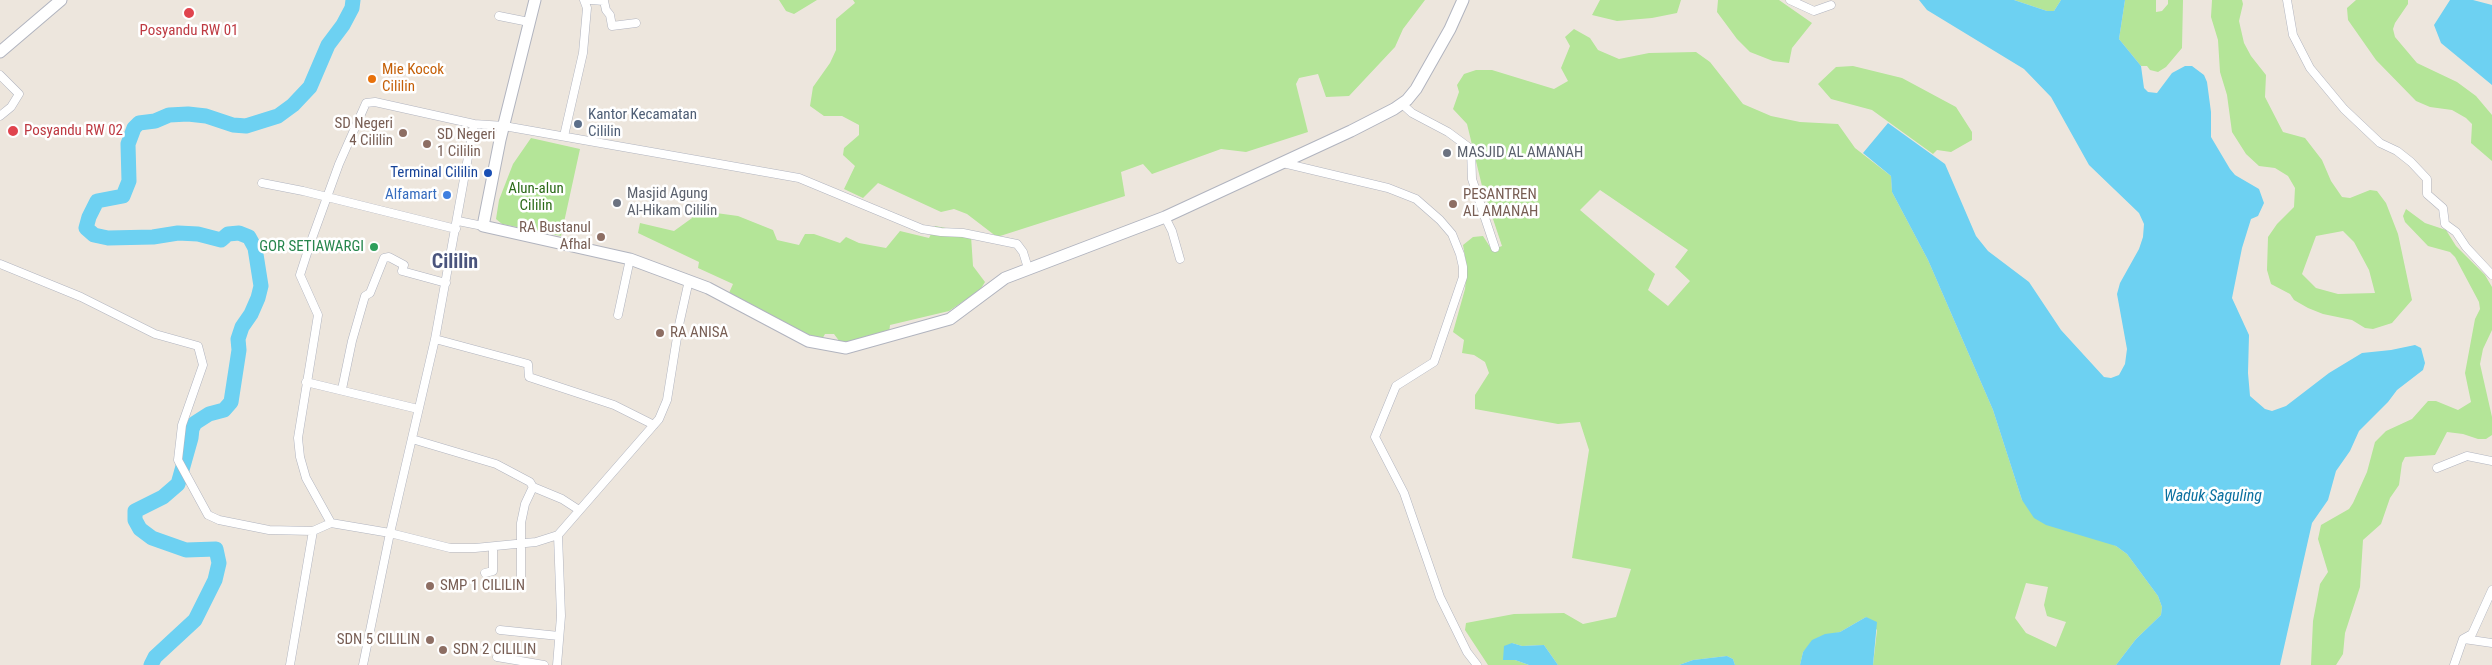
<!DOCTYPE html>
<html>
<head>
<meta charset="utf-8">
<style>
	body { margin:0 }
	canvas { display:block; background:#ede6dd }
</style>
</head>
<body>
<canvas width="2492" height="665"></canvas>
<script>
const context = document.querySelector('canvas').getContext('2d');
context.lineJoin = 'round';
function paint(path, color) {
  context.fillStyle = color;
  context.fill(path, 'evenodd');
}
function shape(rows) {
  const path = new Path2D();
  for (const r of rows) {
    path.moveTo(r[0], r[1]);
    for (let i = 2; i < r.length; i += 2) path.lineTo(r[i], r[i + 1]);
  }
  return path;
}
function trace(path, color, width, dash) {
  context.strokeStyle = color;
  context.lineWidth = width;
  context.lineCap = dash ? 'butt' : 'round';
  context.setLineDash(dash || []);
  context.stroke(path);
}
function write(font, color, halo, rows, align = 'center') {
  context.font = font + ' "Roboto Condensed",sans-serif';
  context.lineWidth = 5;
  context.setLineDash([]);
  context.textBaseline = 'middle';
  context.strokeStyle = halo;
  context.fillStyle = color;
  for (const [text, x, y, turn = 0] of rows) {
    context.save();
    context.translate(x, y);
    context.rotate((+turn || 0) * Math.PI / 180);
    context.textAlign = isNaN(turn) ? turn : align;
    if (halo) context.strokeText(text, 0, 0);
    context.fillText(text, 0, 0);
    context.restore();
  }
}
paint(shape([
	[779,0,817,0,794,14,786,11],
	[853,0,1425,0,1403,29,1395,47,1349,96,1326,97,1318,74,1299,78,1296,84,1308,132,1246,152,1221,149,1152,174,1143,164,1121,172,1125,196,997,237,967,214,954,209,941,212,878,183,863,198,844,189,855,166,843,155,844,148,859,135,859,125,842,116,824,116,810,106,813,87,830,63,836,50,836,19,855,3],
	[1600,0,1681,0,1677,13,1652,18,1617,21,1592,15],
	[1718,0,1779,0,1812,23,1792,48,1789,63,1773,61,1750,52,1737,39,1717,12],
	[2014,0,2061,0,2054,11,2047,11],
	[2125,0,2156,0,2156,12,2162,11,2168,4,2168,0,2183,0,2182,48,2166,67,2158,72,2150,70,2147,66,2141,66,2119,39],
	[2212,0,2242,0,2243,4,2239,21,2244,43,2251,56,2266,75,2265,97,2283,132,2305,138,2322,160,2331,181,2342,197,2350,198,2370,190,2377,191,2386,203,2398,234,2412,300,2392,323,2373,329,2365,328,2352,320,2323,314,2308,308,2294,300,2290,294,2271,284,2267,270,2268,237,2277,224,2294,207,2295,188,2288,176,2275,168,2259,166,2246,154,2232,132,2227,95,2220,72,2218,40,2211,17],
	[2343,231,2354,242,2369,270,2375,293,2338,294,2316,288,2302,274,2316,236],
	[2356,0,2408,0,2408,4,2395,23,2393,29,2395,37,2417,63,2457,82,2476,96,2492,115,2492,161,2471,143,2472,124,2466,118,2452,110,2430,107,2416,101,2376,60,2348,20,2347,8],
	[1574,29,1590,38,1598,50,1619,59,1649,53,1696,52,1710,62,1743,104,1771,116,1800,122,1838,124,1855,148,1891,176,1892,192,1928,260,1993,410,2022,500,2116,546,2127,554,2158,596,2162,607,2161,615,2136,639,2116,665,1873,665,1877,630,1866,617,1840,632,1819,637,1803,652,1800,665,1735,665,1733,659,1727,656,1693,660,1679,665,1558,665,1544,645,1522,646,1512,643,1515,660,1529,665,1488,665,1465,630,1466,623,1514,614,1564,613,1583,624,1616,617,1631,569,1572,558,1589,450,1580,422,1558,424,1475,409,1475,395,1489,373,1485,362,1474,355,1462,353,1464,340,1453,332,1465,289,1467,269,1463,245,1473,237,1483,236,1492,250,1502,246,1482,186,1467,124,1453,109,1459,92,1457,85,1464,74,1476,70,1492,70,1554,89,1568,81,1561,68,1570,46,1565,37],
	[1600,190,1688,250,1675,267,1690,281,1668,306,1648,290,1655,274,1580,210],
	[2026,583,2048,587,2044,605,2047,616,2066,622,2056,647,2026,633,2015,618],
	[1853,66,1902,78,1956,107,1972,132,1972,140,1951,152,1937,150,1933,154,1872,110,1831,99,1818,84,1836,67],
	[531,138,580,149,561,236,502,224,496,219,499,200,513,164],
	[2406,209,2425,223,2446,230,2456,246,2485,275,2492,287,2492,330,2483,349,2480,364,2492,417,2492,435,2486,439,2478,439,2463,434,2447,432,2435,455,2405,457,2402,463,2399,485,2390,498,2381,524,2363,540,2360,587,2345,633,2343,654,2336,665,2311,665,2313,621,2320,584,2328,572,2318,539,2321,525,2349,509,2353,503,2367,472,2375,442,2386,431,2412,419,2428,401,2436,401,2458,410,2471,402,2465,373,2475,319,2480,309,2479,302,2455,257,2450,252,2428,246,2405,222,2403,216],
	[694,210,738,216,773,230,777,240,799,245,805,234,814,234,840,243,846,237,859,243,886,248,900,231,929,238,935,226,946,228,971,236,973,266,985,282,980,290,949,311,890,325,889,333,843,346,834,334,825,334,821,341,805,335,729,293,733,284,698,268,699,262,638,233,640,223,674,231,692,218]
]), '#b4e598');
paint(shape([
	[1919,0,2014,0,2047,11,2054,11,2061,0,2125,0,2119,39,2141,66,2144,88,2148,92,2157,93,2172,73,2185,66,2192,66,2204,75,2207,82,2211,112,2211,137,2230,169,2235,175,2259,189,2264,203,2258,216,2251,219,2242,248,2232,298,2249,335,2248,373,2250,396,2265,409,2272,411,2286,406,2329,373,2362,353,2391,350,2415,345,2421,348,2425,363,2423,370,2397,390,2388,402,2359,431,2350,451,2336,471,2328,500,2312,523,2280,665,2116,665,2136,639,2161,615,2162,607,2158,596,2127,554,2116,546,2046,525,2034,518,2022,500,1993,410,1928,260,1892,192,1891,176,1863,153,1888,123,1945,164,1976,236,1988,251,2029,282,2061,330,2104,377,2111,378,2119,375,2125,364,2127,349,2117,294,2120,283,2139,249,2143,237,2144,224,2139,213,2089,165,2051,97,2024,69,1927,10],
	[2450,0,2473,0,2492,5,2492,85,2441,43,2434,25],
	[1866,617,1877,622,1873,665,1800,665,1803,652,1812,640,1825,634,1840,632],
	[1512,643,1522,646,1544,645,1558,665,1529,665,1515,660,1503,660,1504,646],
	[1727,656,1733,659,1735,665,1679,665,1693,660]
]), '#6dd1f2');
trace(shape([
	[151,665,155,657,195,620,215,580,219,563,216,549,186,550,152,538,140,529,135,520,135,511,163,497,178,484,191,438,192,429,195,423,209,414,224,410,231,402,239,350,238,339,242,327,251,314,258,298,261,286,255,248,249,237,239,233,228,234,221,240,198,234,178,233,153,237,108,238,94,235,86,228,89,217,97,201,123,196,129,181,128,144,134,128,139,123,155,121,169,115,188,114,206,116,233,125,246,126,278,116,293,105,310,87,328,45,343,25,352,8,353,0]
]), '#6dd1f2', 15);
const street = shape([
	[591,0,604,1,606,10,610,15,612,26,636,23],
	[1790,0,1814,11,1831,5],
	[2287,0,2293,35,2310,68,2344,109,2380,143,2397,151,2411,162,2427,179,2427,194,2443,208,2445,224,2456,232,2466,247,2492,275],
	[499,16,529,22],
	[0,75,19,94,11,107,0,116],
	[1402,104,1412,113,1448,132,1471,149,1472,179,1495,248],
	[564,136,583,53,587,8,584,0],
	[1283,163,1388,188,1416,199,1440,220,1452,234,1460,254,1463,267,1463,277,1434,362,1396,386,1375,437,1404,493,1440,597,1467,652,1477,665],
	[262,183,303,191,456,229],
	[1165,217,1172,231,1180,259],
	[458,221,483,226],
	[0,264,81,297,155,334,198,346,203,365,182,425,178,460,208,515,219,520,269,530,313,531,331,523,390,533,450,548,475,548,536,542,558,535,659,419,667,400,679,325,689,280],
	[618,315,630,259],
	[435,339,528,364,529,377,614,405,654,425],
	[306,382,418,409],
	[342,389,352,341,365,296,370,293,384,258,389,257,404,265,402,271,446,283],
	[412,439,496,464,530,482,533,487,562,499,579,510],
	[2437,468,2467,456,2492,461],
	[331,523,306,478,300,457,298,438,318,315,300,275,310,244,339,164,366,103,375,102,474,124],
	[485,573,493,571,493,547],
	[521,578,521,523,525,504,533,487],
	[500,630,559,636],
	[2464,639,2492,643],
	[497,657,544,665],
	[290,665,313,531],
	[363,665,390,533,435,339,474,124,504,126,799,178,922,229,941,232,963,233,1017,244,1023,252,1028,268],
	[557,665,561,616,558,535],
	[2454,665,2463,639,2472,634,2492,590]
]);
const secondary = shape([
	[535,0,500,140,483,226,630,259,708,288,808,341,846,348,950,319,1005,278,1165,217,1351,131,1394,109,1407,100,1416,89,1450,29,1463,0],
	[0,52,61,0]
]);
trace(street, '#b1b4bf', 9);
trace(secondary, '#b1b4bf', 13);
trace(street, '#fff', 8);
trace(secondary, '#fff', 11);
for (const [x, y, r, color] of [
	[189,13,6,"#e0444e"],
	[372,79,5,"#e8710a"],
	[578,124,5,"#5c6f8a"],
	[13,131,6,"#e0444e"],
	[403,133,5,"#8d6e63"],
	[427,144,5,"#8d6e63"],
	[1447,153,5,"#6b7280"],
	[488,173,5,"#1a4fb4"],
	[447,195,5,"#3f7fe0"],
	[617,203,5,"#6b7280"],
	[1453,204,5,"#8d6e63"],
	[601,237,5,"#8d6e63"],
	[374,247,5,"#2e9e5b"],
	[660,333,5,"#8d6e63"],
	[430,586,5,"#8d6e63"],
	[430,640,5,"#8d6e63"],
	[443,650,5,"#8d6e63"]
]) {
  const dot = new Path2D();
  dot.arc(x, y, r, 0, 2 * Math.PI);
  context.fillStyle = color;
  context.fill(dot);
  trace(dot, '#fff', 2);
}
write('15px', '#be3a42', '#fff', [
	["Posyandu RW 01",189,31],
	["Posyandu RW 02",24,131,"left"]
]);
write('15px', '#c56008', '#fff', [
	["Mie Kocok",382,70],
	["Cililin",382,87]
], 'left');
write('15px', '#4e5e75', '#fff', [
	["Kantor Kecamatan",588,115],
	["Cililin",588,132]
], 'left');
write('15px', '#785e54', '#fff', [
	["SD Negeri",393,124,"right"],
	["4 Cililin",393,141,"right"],
	["SD Negeri",437,135],
	["1 Cililin",437,152],
	["PESANTREN",1463,195],
	["AL AMANAH",1463,212],
	["RA Bustanul",591,228,"right"],
	["Afhal",591,245,"right"],
	["RA ANISA",670,333],
	["SMP 1 CILILIN",440,586],
	["SDN 5 CILILIN",420,640,"right"],
	["SDN 2 CILILIN",453,650]
], 'left');
write('15px', '#5b616d', '#fff', [
	["MASJID AL AMANAH",1457,153],
	["Masjid Agung",627,194],
	["Al-Hikam Cililin",627,211]
], 'left');
write('15px', '#164399', '#fff', [
	["Terminal Cililin",478,173]
], 'right');
write('15px', '#2b6a18', '#fff', [
	["Alun-alun",536,189],
	["Cililin",536,206]
]);
write('15px', '#366cbe', '#fff', [
	["Alfamart",437,195]
], 'right');
write('15px', '#27864d', '#fff', [
	["GOR SETIAWARGI",364,247]
], 'right');
write('italic 16px', '#0a70a0', '#fff', [
	["Waduk Saguling",2213,497]
]);
write('bold 20px', '#4a547d', '#fff', [
	["Cililin",455,263]
]);
</script>
</body>
</html>
